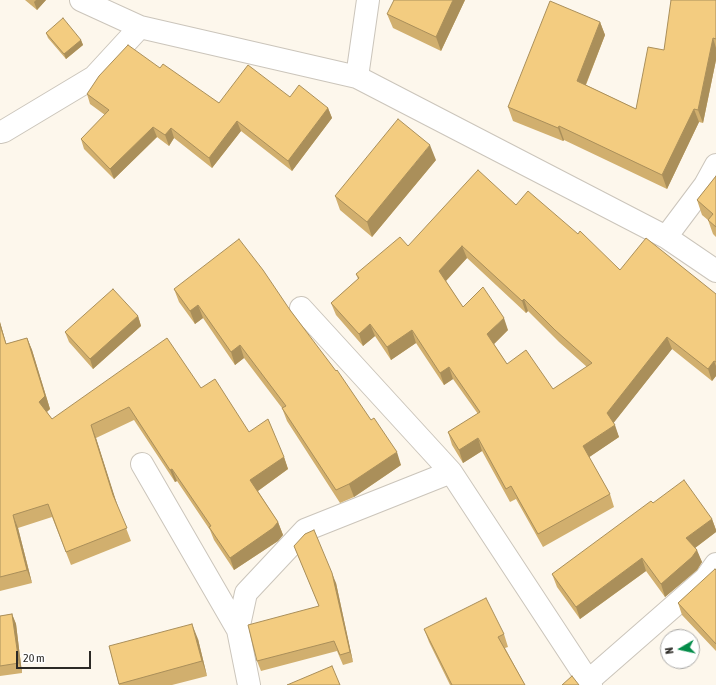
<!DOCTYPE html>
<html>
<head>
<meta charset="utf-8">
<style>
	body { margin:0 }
	#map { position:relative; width:716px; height:685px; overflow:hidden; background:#fdf7ec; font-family:"Asap Condensed",sans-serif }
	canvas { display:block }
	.north { position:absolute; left:660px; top:629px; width:40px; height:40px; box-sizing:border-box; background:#fff; border:1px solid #abaaa8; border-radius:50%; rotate:261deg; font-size:11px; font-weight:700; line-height:16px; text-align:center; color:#2c2a26 }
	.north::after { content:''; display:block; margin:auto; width:14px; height:18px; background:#038c49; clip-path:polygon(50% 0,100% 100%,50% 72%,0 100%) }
	.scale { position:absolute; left:16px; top:651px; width:75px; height:18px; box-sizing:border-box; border:2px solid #2c2a26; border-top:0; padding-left:5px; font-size:12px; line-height:14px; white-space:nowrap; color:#2c2a26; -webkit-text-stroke:3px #fff; paint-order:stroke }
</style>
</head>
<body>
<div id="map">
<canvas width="716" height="685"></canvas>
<div class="north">N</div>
<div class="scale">20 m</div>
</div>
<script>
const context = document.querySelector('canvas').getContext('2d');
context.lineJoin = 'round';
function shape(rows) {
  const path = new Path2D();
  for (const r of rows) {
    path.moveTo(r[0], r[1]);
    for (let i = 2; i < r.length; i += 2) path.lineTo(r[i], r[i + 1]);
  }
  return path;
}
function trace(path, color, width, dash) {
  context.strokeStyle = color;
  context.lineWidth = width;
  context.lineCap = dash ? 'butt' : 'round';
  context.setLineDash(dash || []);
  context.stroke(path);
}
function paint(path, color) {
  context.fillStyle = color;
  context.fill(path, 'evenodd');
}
const minor = shape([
	[81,0,140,27,357,77,666,237,716,271],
	[357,77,368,0],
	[0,132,4,131,94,77,140,27],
	[666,237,705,185,716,165],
	[301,308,451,472,591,685],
	[142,464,238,630,249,685],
	[238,630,246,593,305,530,451,472],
	[587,682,706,578,716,564]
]);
trace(minor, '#cbc5bb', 24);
trace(minor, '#fff', 22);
paint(shape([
	[25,0,46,0,37,10],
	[465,0,441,51,393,28,387,14],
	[716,0,716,60,703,123,699,122,667,189,564,140,563,141,513,121,508,107,600,22,605,35,586,85,636,109,664,50],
	[46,33,81,40,83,45,66,59,48,38],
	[160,68,219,103,290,97,328,108,332,118,292,171,241,131,212,168,174,138,169,146,157,137,114,179,84,149,81,139,105,115,90,104,87,94],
	[436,160,372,237,340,210,335,196],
	[716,176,716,237,713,234,708,220,702,215,697,200],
	[516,205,620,270,716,294,716,376,712,381,672,349,613,423,619,437,589,457,610,494,614,507,543,547,516,499,510,502,482,451,463,463,452,445,448,432,478,414,453,379,444,385,416,343,391,360,375,336,363,346,336,315,331,303,358,279,356,274,408,246],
	[467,258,526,313,528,311,559,342,587,367,553,389,507,364,494,344,508,330,463,307,446,281],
	[174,289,290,310,401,465,354,497,340,503,287,421,282,408,244,358,235,365,203,318,195,324,179,302],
	[138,316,141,326,93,369,69,342,65,332],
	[0,322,6,344,27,338,32,350,50,409,47,412,52,419,201,388,249,432,284,457,288,469,258,491,278,522,283,535,278,541,234,570,214,540,210,530,177,481,175,482,134,420,96,438,116,502,131,541,71,565,52,517,18,528,32,583,0,591],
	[653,503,712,519,716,530,716,532,695,548,702,562,697,570,665,597,646,571,580,619,557,587,552,574],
	[294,546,336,583,353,662,343,665,337,651,261,671,257,661,319,606],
	[716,570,716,651,682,615,678,603],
	[12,614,16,624,22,673,0,676,0,616],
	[424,629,504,634,508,647,505,648,525,685,450,685,429,642],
	[198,639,207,676,172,685,119,685,109,646]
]), '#d1af6e');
paint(shape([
	[36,0,46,0,37,10,34,2],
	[453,0,465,0,441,51,436,37],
	[600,22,605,35,582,94,577,81],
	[713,38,716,48,716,60,703,123,698,110],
	[81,40,83,45,66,59,64,54],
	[328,108,332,118,292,171,288,161],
	[694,109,699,122,667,189,662,175],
	[237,121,241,131,212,168,209,158],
	[559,126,564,140,563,141,558,128],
	[153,127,157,137,114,179,110,169],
	[171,128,174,138,169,146,165,135],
	[430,145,436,160,372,237,367,222],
	[462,246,467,258,443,284,439,271],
	[524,299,528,311,526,313,522,301],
	[198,305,203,318,195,324,190,311],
	[138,316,141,326,93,369,90,359],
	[504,318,508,330,491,347,487,334],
	[0,322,10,357,6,344,0,325],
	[370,324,375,336,363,346,359,334],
	[412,330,416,343,391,360,387,347],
	[667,337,672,349,612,425,607,413],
	[27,338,32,350,50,409,43,415,39,402],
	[240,345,244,358,235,365,231,352],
	[714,361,716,366,716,376,712,381,708,369],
	[449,367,453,379,444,385,440,373],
	[91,425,96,438,118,507,113,495],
	[615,425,619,437,588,458,583,446],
	[478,438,482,451,463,463,459,450],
	[397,452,401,465,354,497,349,484],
	[284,457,288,469,255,493,250,480],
	[172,469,177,481,175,482,170,470],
	[13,515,18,528,32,583,27,570],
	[712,519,716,530,716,532,691,551,686,538],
	[278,522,283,535,278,541,234,570,230,558],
	[697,550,702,562,697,570,665,597,661,584],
	[642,558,646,571,580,619,576,607],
	[332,573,336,583,353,662,350,652],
	[12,614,16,624,22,673,19,663],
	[192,624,198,639,207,676,202,661]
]), '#aa8f5a');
const building = shape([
	[394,0,453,0,436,37,387,14,394,0],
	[671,0,716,0,716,39,713,38,698,110,694,109,662,175,559,126,558,128,508,107,550,1,600,22,577,81,636,109,648,47,664,50,671,0],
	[63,18,81,40,64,54,46,33,63,18],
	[128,45,160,68,163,64,219,103,248,65,290,97,299,85,328,108,288,161,237,121,209,158,171,128,165,135,153,127,110,169,81,139,109,110,87,94,99,76,128,45],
	[398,119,430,145,367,222,335,196,398,119],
	[478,170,516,205,528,191,578,234,580,231,620,270,646,238,716,294,716,362,714,361,708,369,667,337,607,413,615,425,583,446,610,494,538,534,511,486,506,489,478,438,459,450,448,432,480,412,449,367,440,373,412,330,387,347,370,324,359,334,331,303,359,278,356,274,400,237,408,246,478,170],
	[462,246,522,301,524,299,555,330,592,363,553,389,526,350,507,364,487,334,504,318,483,287,463,307,439,271,462,246],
	[716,176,716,227,708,220,713,214,697,200,716,176],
	[239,239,263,270,290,310,336,371,337,370,371,420,374,418,397,452,349,484,336,490,282,408,286,406,240,345,231,352,198,305,190,311,174,289,239,239],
	[113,289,138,316,90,359,65,332,113,289],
	[0,325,6,344,27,338,45,396,39,402,52,419,167,338,201,388,215,379,249,432,268,419,284,457,250,480,278,522,273,528,230,558,209,527,211,526,172,469,170,470,129,407,91,425,113,495,127,528,66,552,48,504,13,515,27,570,0,577,0,325],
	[684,480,712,519,686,538,697,550,692,557,661,584,642,558,576,607,552,574,651,501,653,503,684,480],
	[314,530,332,573,350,652,340,655,334,641,257,661,248,625,319,606,294,546,305,534,314,530],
	[715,569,716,570,716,644,678,603,715,569],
	[486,598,504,634,498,637,525,685,452,685,424,629,486,598],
	[12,614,19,663,0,666,0,616,12,614],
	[192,624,202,661,119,684,109,646,192,624],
	[332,666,340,685,287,685,332,666],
	[572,676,579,685,562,685,572,676]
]);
paint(building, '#f3cc80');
trace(building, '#aa8f5a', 1);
</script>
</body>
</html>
